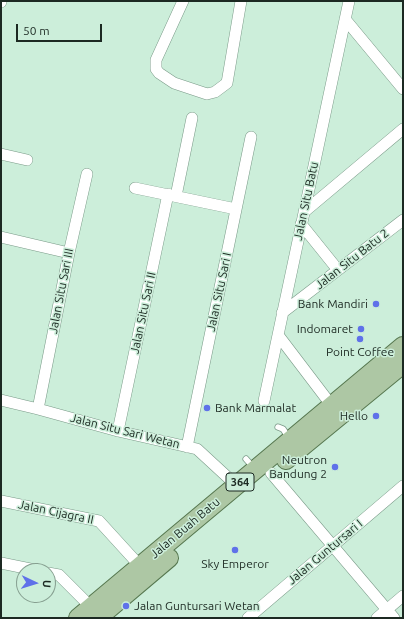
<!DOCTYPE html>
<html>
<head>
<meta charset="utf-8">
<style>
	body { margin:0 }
	#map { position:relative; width:404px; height:619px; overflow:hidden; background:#cceeda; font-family:Ubuntu,sans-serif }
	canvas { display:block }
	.frame { position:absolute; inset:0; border:2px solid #1c2922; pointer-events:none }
	.north { position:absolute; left:16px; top:563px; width:40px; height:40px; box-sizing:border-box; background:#cceeda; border:1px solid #869f90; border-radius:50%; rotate:94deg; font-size:11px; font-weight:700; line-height:16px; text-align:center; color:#1c2922 }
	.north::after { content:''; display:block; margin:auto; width:14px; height:18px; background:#5f71e9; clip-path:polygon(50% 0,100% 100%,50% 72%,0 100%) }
	.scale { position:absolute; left:16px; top:24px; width:86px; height:18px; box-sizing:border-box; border:2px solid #1c2922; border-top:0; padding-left:5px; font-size:12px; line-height:14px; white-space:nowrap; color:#1c2922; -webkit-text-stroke:3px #cceeda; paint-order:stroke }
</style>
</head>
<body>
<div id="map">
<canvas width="404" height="619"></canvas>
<div class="frame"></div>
<div class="north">U</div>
<div class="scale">50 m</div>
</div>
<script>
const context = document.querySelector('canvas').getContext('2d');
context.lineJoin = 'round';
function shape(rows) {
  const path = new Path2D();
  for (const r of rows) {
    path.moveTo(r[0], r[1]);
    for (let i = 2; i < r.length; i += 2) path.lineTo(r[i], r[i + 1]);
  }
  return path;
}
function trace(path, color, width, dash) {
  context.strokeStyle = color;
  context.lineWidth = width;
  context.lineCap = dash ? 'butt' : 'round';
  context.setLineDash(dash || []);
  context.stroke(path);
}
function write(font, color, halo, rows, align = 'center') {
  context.font = font + ' Ubuntu,sans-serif';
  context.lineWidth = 3;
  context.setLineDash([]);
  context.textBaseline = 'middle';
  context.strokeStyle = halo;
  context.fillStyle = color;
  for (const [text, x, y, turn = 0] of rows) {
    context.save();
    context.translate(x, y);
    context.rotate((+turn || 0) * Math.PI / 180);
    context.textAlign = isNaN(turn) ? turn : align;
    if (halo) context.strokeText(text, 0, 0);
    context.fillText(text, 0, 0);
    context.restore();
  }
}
const service = shape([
	[278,427,283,429,289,438],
	[246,459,254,468]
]);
const minor = shape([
	[183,1,156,60,156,69,159,73,174,83,207,94,215,92,227,83,241,1],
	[1,2,1,1],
	[345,19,403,89],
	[1,154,27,160],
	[135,188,236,209],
	[176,196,192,118],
	[304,212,403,129],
	[301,224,338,270],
	[1,237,69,253],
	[282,313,403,220],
	[278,335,332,406],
	[1,400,38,409,118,431,197,449,236,485],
	[264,401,349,1],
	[38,409,69,253,87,174],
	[118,431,168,194],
	[187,447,251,137],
	[271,473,394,618],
	[1,501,99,521,140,566],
	[1,563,40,571],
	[48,573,59,575,91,607],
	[248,618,403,486],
	[377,618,403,596]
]);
const primary = shape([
	[286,460,403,364],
	[78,618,403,346],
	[98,618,169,558]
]);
trace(service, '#7a9a88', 7);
trace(minor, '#7a9a88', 12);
trace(primary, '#56774f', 20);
trace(service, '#fff', 5.5);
trace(minor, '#fff', 11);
trace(primary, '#adc7a4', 18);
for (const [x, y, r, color] of [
	[376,304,4,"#5f71e9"],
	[361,329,4,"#5f71e9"],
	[360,339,4,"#5f71e9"],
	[207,408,4,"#5f71e9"],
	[376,416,4,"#5f71e9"],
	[335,467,4,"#5f71e9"],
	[235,550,4,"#5f71e9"],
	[126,606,4,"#5f71e9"]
]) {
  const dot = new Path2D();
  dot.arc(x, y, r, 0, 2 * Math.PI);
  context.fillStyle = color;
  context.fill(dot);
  trace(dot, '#cceeda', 1.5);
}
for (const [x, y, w] of [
	[240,482,28]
]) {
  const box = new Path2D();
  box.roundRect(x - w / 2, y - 9, w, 18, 3);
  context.fillStyle = '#cceeda';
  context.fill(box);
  trace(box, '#1c2922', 1);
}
write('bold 11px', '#1c2922', null, [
	["364",240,482]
]);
write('12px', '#1c2922', '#cceeda', [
	["Jalan Situ Batu",306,201,-78],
	["Jalan Situ Batu 2",352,259,-38],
	["Jalan Situ Sari III",61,291,-79],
	["Jalan Situ Sari I",219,292,-78],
	["Jalan Situ Sari II",143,313,-78],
	["Jalan Situ Sari Wetan",125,431,14],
	["Jalan Cijagra II",56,512,12],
	["Jalan Buah Batu",185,528,-40],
	["Jalan Guntursari I",325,552,-40]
]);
write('12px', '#1c2922', '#cceeda', [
	["Bank Mandiri",368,304],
	["Indomaret",353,329],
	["Point Coffee",360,352,"center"],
	["Bank Marmalat",215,408,"left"],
	["Hello",368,416],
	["Neutron",327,460],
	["Bandung 2",327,474],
	["Sky Emperor",235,564,"center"],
	["Jalan Guntursari Wetan",134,606,"left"]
], 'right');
</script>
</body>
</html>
